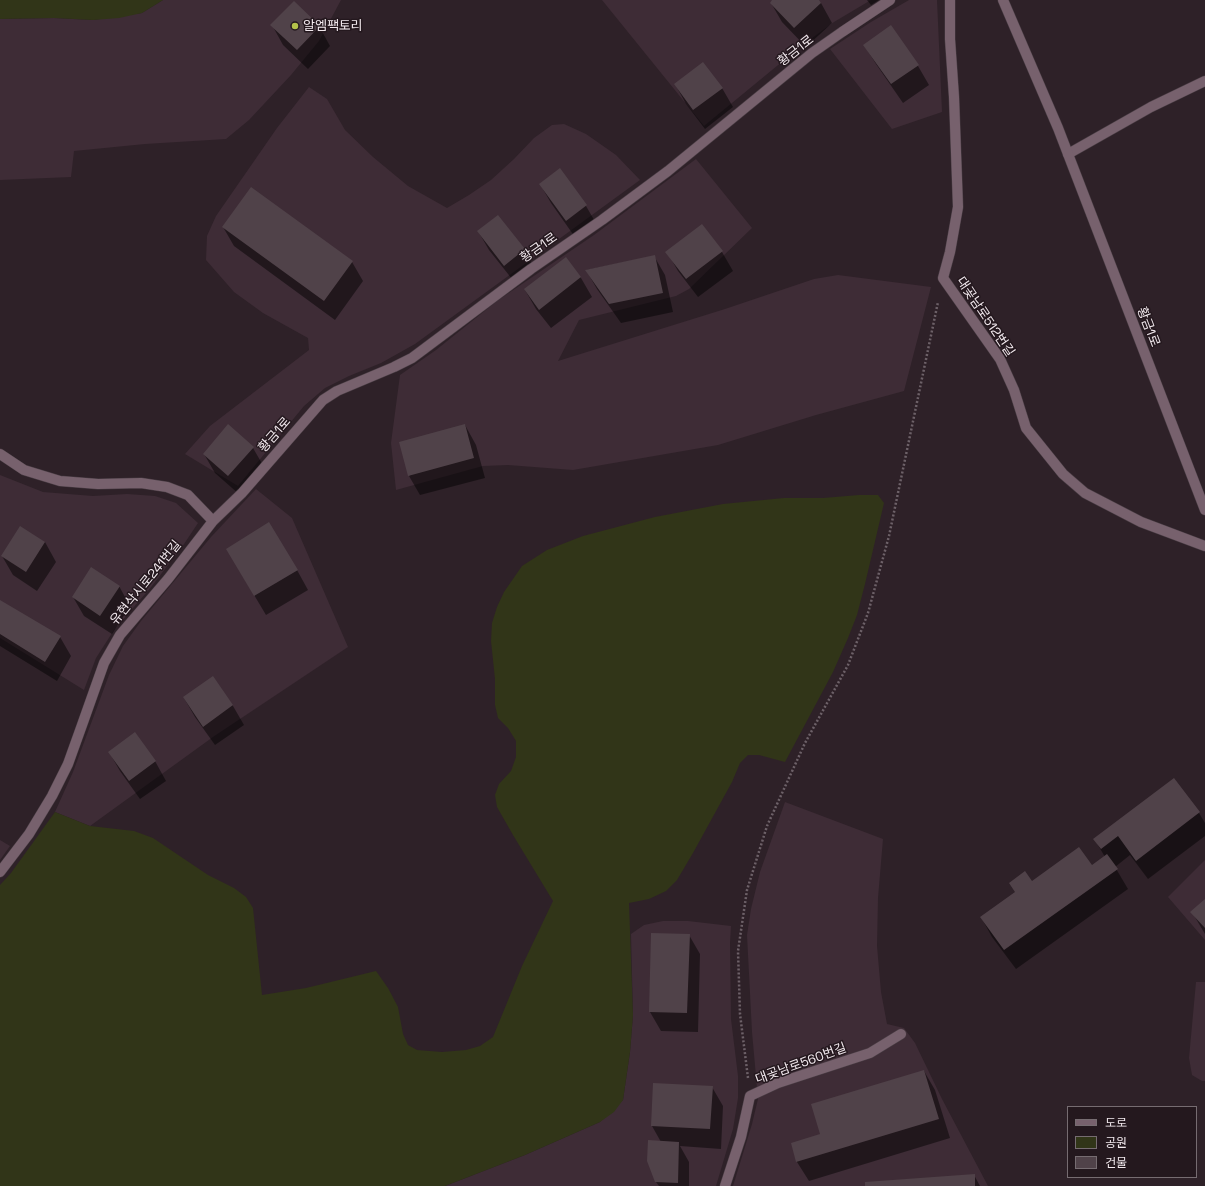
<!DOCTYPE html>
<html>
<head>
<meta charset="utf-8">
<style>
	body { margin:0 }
	#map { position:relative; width:1205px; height:1186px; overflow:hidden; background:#2e2128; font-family:"Space Grotesk","Noto Sans KR",sans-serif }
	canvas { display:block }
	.legend { position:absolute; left:1067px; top:1106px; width:130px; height:72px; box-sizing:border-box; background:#24181e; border:1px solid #766c71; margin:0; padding:5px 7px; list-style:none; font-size:12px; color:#f2e9ee }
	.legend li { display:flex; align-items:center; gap:8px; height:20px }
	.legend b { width:20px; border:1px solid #766c71 }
</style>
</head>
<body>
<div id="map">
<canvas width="1205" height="1186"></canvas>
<ul class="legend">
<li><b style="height:5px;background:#77616d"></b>도로</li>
<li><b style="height:11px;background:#313518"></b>공원</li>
<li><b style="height:11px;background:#504249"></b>건물</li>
</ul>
</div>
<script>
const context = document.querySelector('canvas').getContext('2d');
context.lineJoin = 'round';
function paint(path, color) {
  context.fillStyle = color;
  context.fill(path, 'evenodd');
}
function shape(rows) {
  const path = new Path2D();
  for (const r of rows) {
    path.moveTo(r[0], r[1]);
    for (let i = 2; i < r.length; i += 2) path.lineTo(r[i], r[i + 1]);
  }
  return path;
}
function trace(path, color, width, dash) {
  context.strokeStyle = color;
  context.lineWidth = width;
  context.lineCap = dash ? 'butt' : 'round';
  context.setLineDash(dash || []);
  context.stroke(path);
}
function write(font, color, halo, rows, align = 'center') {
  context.font = font + ' "Space Grotesk","Noto Sans KR",sans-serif';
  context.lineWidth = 3;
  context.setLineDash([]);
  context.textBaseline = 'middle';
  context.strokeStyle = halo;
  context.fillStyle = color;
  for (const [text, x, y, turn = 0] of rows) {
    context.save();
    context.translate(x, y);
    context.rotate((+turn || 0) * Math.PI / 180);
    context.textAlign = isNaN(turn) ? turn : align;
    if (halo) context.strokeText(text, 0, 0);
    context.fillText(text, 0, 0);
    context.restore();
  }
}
paint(shape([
	[163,0,341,0,319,41,291,75,249,120,226,139,145,144,74,151,71,177,0,180,0,19,54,18,93,20,142,13],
	[602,0,871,0,834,22,800,47,704,126],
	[909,0,937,0,942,112,892,129,830,49,871,22],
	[309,87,327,99,345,130,373,157,408,186,447,208,469,195,491,180,514,159,534,138,552,125,564,124,586,134,616,155,640,180,415,344,381,363,349,376,325,388,304,406,238,486,185,454,210,426,309,350,308,338,263,313,234,292,206,260,207,236,216,216,277,128],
	[696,159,752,228,689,289,676,296,579,320,558,361,725,309,814,279,838,275,931,287,904,391,816,415,718,445,573,470,508,465,483,466,396,490,391,443,400,375,436,350,497,301,594,235],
	[0,475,43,492,93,496,127,494,155,496,176,503,198,523,184,544,152,586,114,630,96,658,84,690,0,638],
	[256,489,292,518,348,647,213,737,90,826,55,812,73,772,109,675,123,646,141,621,211,537],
	[785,802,883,839,878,898,877,946,881,992,887,1024,904,1028,915,1043,942,1099,988,1186,733,1186,752,1124,758,1099,752,1032,747,935,751,909,760,872],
	[0,840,10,846,0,860],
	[1205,860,1205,940,1168,897],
	[663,921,688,921,731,926,730,943,731,1019,738,1076,738,1098,733,1129,716,1186,445,1186,525,1155,600,1122,623,1100,630,1052,633,1015,631,934,644,925],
	[1196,982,1205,982,1205,1081,1202,1081,1192,1075,1189,1058]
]), '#3e2c36');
paint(shape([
	[0,0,163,0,142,13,119,18,93,20,54,18,0,19],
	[859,495,878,495,884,503,865,584,857,615,848,638,833,672,785,762,759,755,748,755,740,763,732,782,693,853,677,880,666,891,649,899,629,903,633,1015,630,1052,623,1100,614,1112,600,1122,525,1155,445,1186,0,1186,0,885,11,873,55,812,90,826,134,831,153,838,208,875,234,888,246,897,253,908,262,995,306,988,376,971,388,988,398,1007,403,1034,408,1045,417,1050,442,1052,466,1050,480,1046,493,1037,522,966,553,901,513,835,497,807,495,795,499,784,511,771,516,757,516,741,508,728,498,718,495,705,495,679,491,641,492,623,497,607,504,592,522,566,547,550,583,536,655,517,723,504,784,498,823,498]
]), '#313518');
paint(shape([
	[774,0,817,0,821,3,832,23,806,47,782,22,771,3],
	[867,0,879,0,871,5],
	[272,25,319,26,330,46,308,69,283,45],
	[891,27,918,66,929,85,903,103,876,64,864,45],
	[675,84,722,88,733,107,705,129,686,104],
	[560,170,586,206,597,225,577,240,551,203,540,184],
	[223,227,352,262,363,281,335,320,234,246],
	[478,231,524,250,535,269,516,284,489,250],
	[667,252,722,252,733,271,698,297,678,271],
	[654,256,665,275,673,312,621,323,597,289,586,270],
	[566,259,581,278,592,297,551,328,536,309,525,290],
	[465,425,476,445,485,478,420,495,409,476],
	[253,448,264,467,240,495,215,473,204,454],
	[45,542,56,562,37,591,13,575,2,556],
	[238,568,297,570,308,590,266,615],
	[119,586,130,606,112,634,84,616,73,597],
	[0,601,60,637,71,656,57,681,0,646],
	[213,678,233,706,244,725,215,745,195,717,184,698],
	[109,752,155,761,166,781,140,799,120,771],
	[1199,813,1205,823,1205,836,1148,879,1130,855,1115,867,1128,889,1016,969,992,937,981,917,1032,882,1092,866,1105,857,1095,840],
	[1205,901,1205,934,1192,912],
	[689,935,700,954,698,1032,661,1031,650,1012],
	[924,1071,935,1090,950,1138,809,1181,797,1162,792,1144,822,1134],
	[712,1087,723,1106,721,1149,680,1146,689,1162,689,1186,659,1186,656,1182,661,1142,652,1126],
	[974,1175,980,1186,866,1186]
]), '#0007');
paint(shape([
	[772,0,819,0,821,3,794,28,770,3],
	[294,1,320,26,297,50,270,25],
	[891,25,919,65,891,84,863,45],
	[703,62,723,88,693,110,674,84],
	[560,168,587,205,566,221,539,184],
	[251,187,353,261,324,301,222,227],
	[498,215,525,249,504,266,477,231],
	[702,224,723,251,686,279,665,252],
	[655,255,663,293,609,304,585,270],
	[566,257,581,277,539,310,524,289],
	[228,424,254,447,228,476,203,454],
	[465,424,474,458,408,476,399,442],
	[269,522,298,570,254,596,226,549],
	[20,526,45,542,26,572,1,556],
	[91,567,120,586,100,616,72,597],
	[0,600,61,636,45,662,0,634],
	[213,676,233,705,203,727,183,697],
	[135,732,156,761,129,781,108,752],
	[1174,778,1200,812,1136,861,1118,836,1101,849,1093,839],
	[1079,847,1092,865,1107,854,1118,869,1004,950,980,917,1015,892,1009,883,1025,871,1032,881],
	[1205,899,1205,928,1190,912],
	[651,933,690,934,687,1013,649,1012],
	[924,1070,939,1119,796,1162,791,1143,820,1134,811,1104],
	[653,1083,713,1086,710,1129,651,1126],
	[648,1140,679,1142,678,1183,655,1182,647,1161],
	[975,1174,975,1186,865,1186,865,1182]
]), '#504249');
const service = shape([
	[950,0,950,39,954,97,958,207,950,252,943,278,1000,359,1014,390,1026,428,1063,474,1085,493,1141,522,1205,546],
	[1068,154,1151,107,1205,81],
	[0,454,24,470,60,481,98,484,141,483,167,487,188,495,213,521,168,579,120,635,104,663,82,725,68,764,52,796,29,834,0,872],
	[213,521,242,493,323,400,337,391,394,367,412,358,531,269,602,220,668,171,812,53,842,32,890,0],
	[725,1186,741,1137,750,1096,778,1083,870,1053,901,1034]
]);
const tertiary = shape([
	[1003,0,1058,128,1205,510]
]);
trace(service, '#493d44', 11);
trace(tertiary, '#493d44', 11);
trace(shape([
	[748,1078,740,1014,738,951,747,890,767,826,805,743,848,665,868,613,889,536,938,302]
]), '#6d6168', 2.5, [2, 2]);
trace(service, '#77616d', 10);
trace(tertiary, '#77616d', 10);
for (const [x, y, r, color] of [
	[295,26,4,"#b4c24a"]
]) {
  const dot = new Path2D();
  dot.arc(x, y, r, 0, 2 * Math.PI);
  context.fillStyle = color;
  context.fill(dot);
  trace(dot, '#24181e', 1.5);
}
write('13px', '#f2e9ee', '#24181e', [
	["알엠팩토리",303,26]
], 'left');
write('13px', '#f2e9ee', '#24181e', [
	["황금1로",796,51,-38],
	["황금1로",539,248,-35],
	["대곶남로512번길",985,317,56],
	["황금1로",1148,327,69],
	["황금1로",275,435,-49],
	["유현삭시로241번길",146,583,-51],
	["대곶남로560번길",801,1064,-20]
]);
</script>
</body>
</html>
